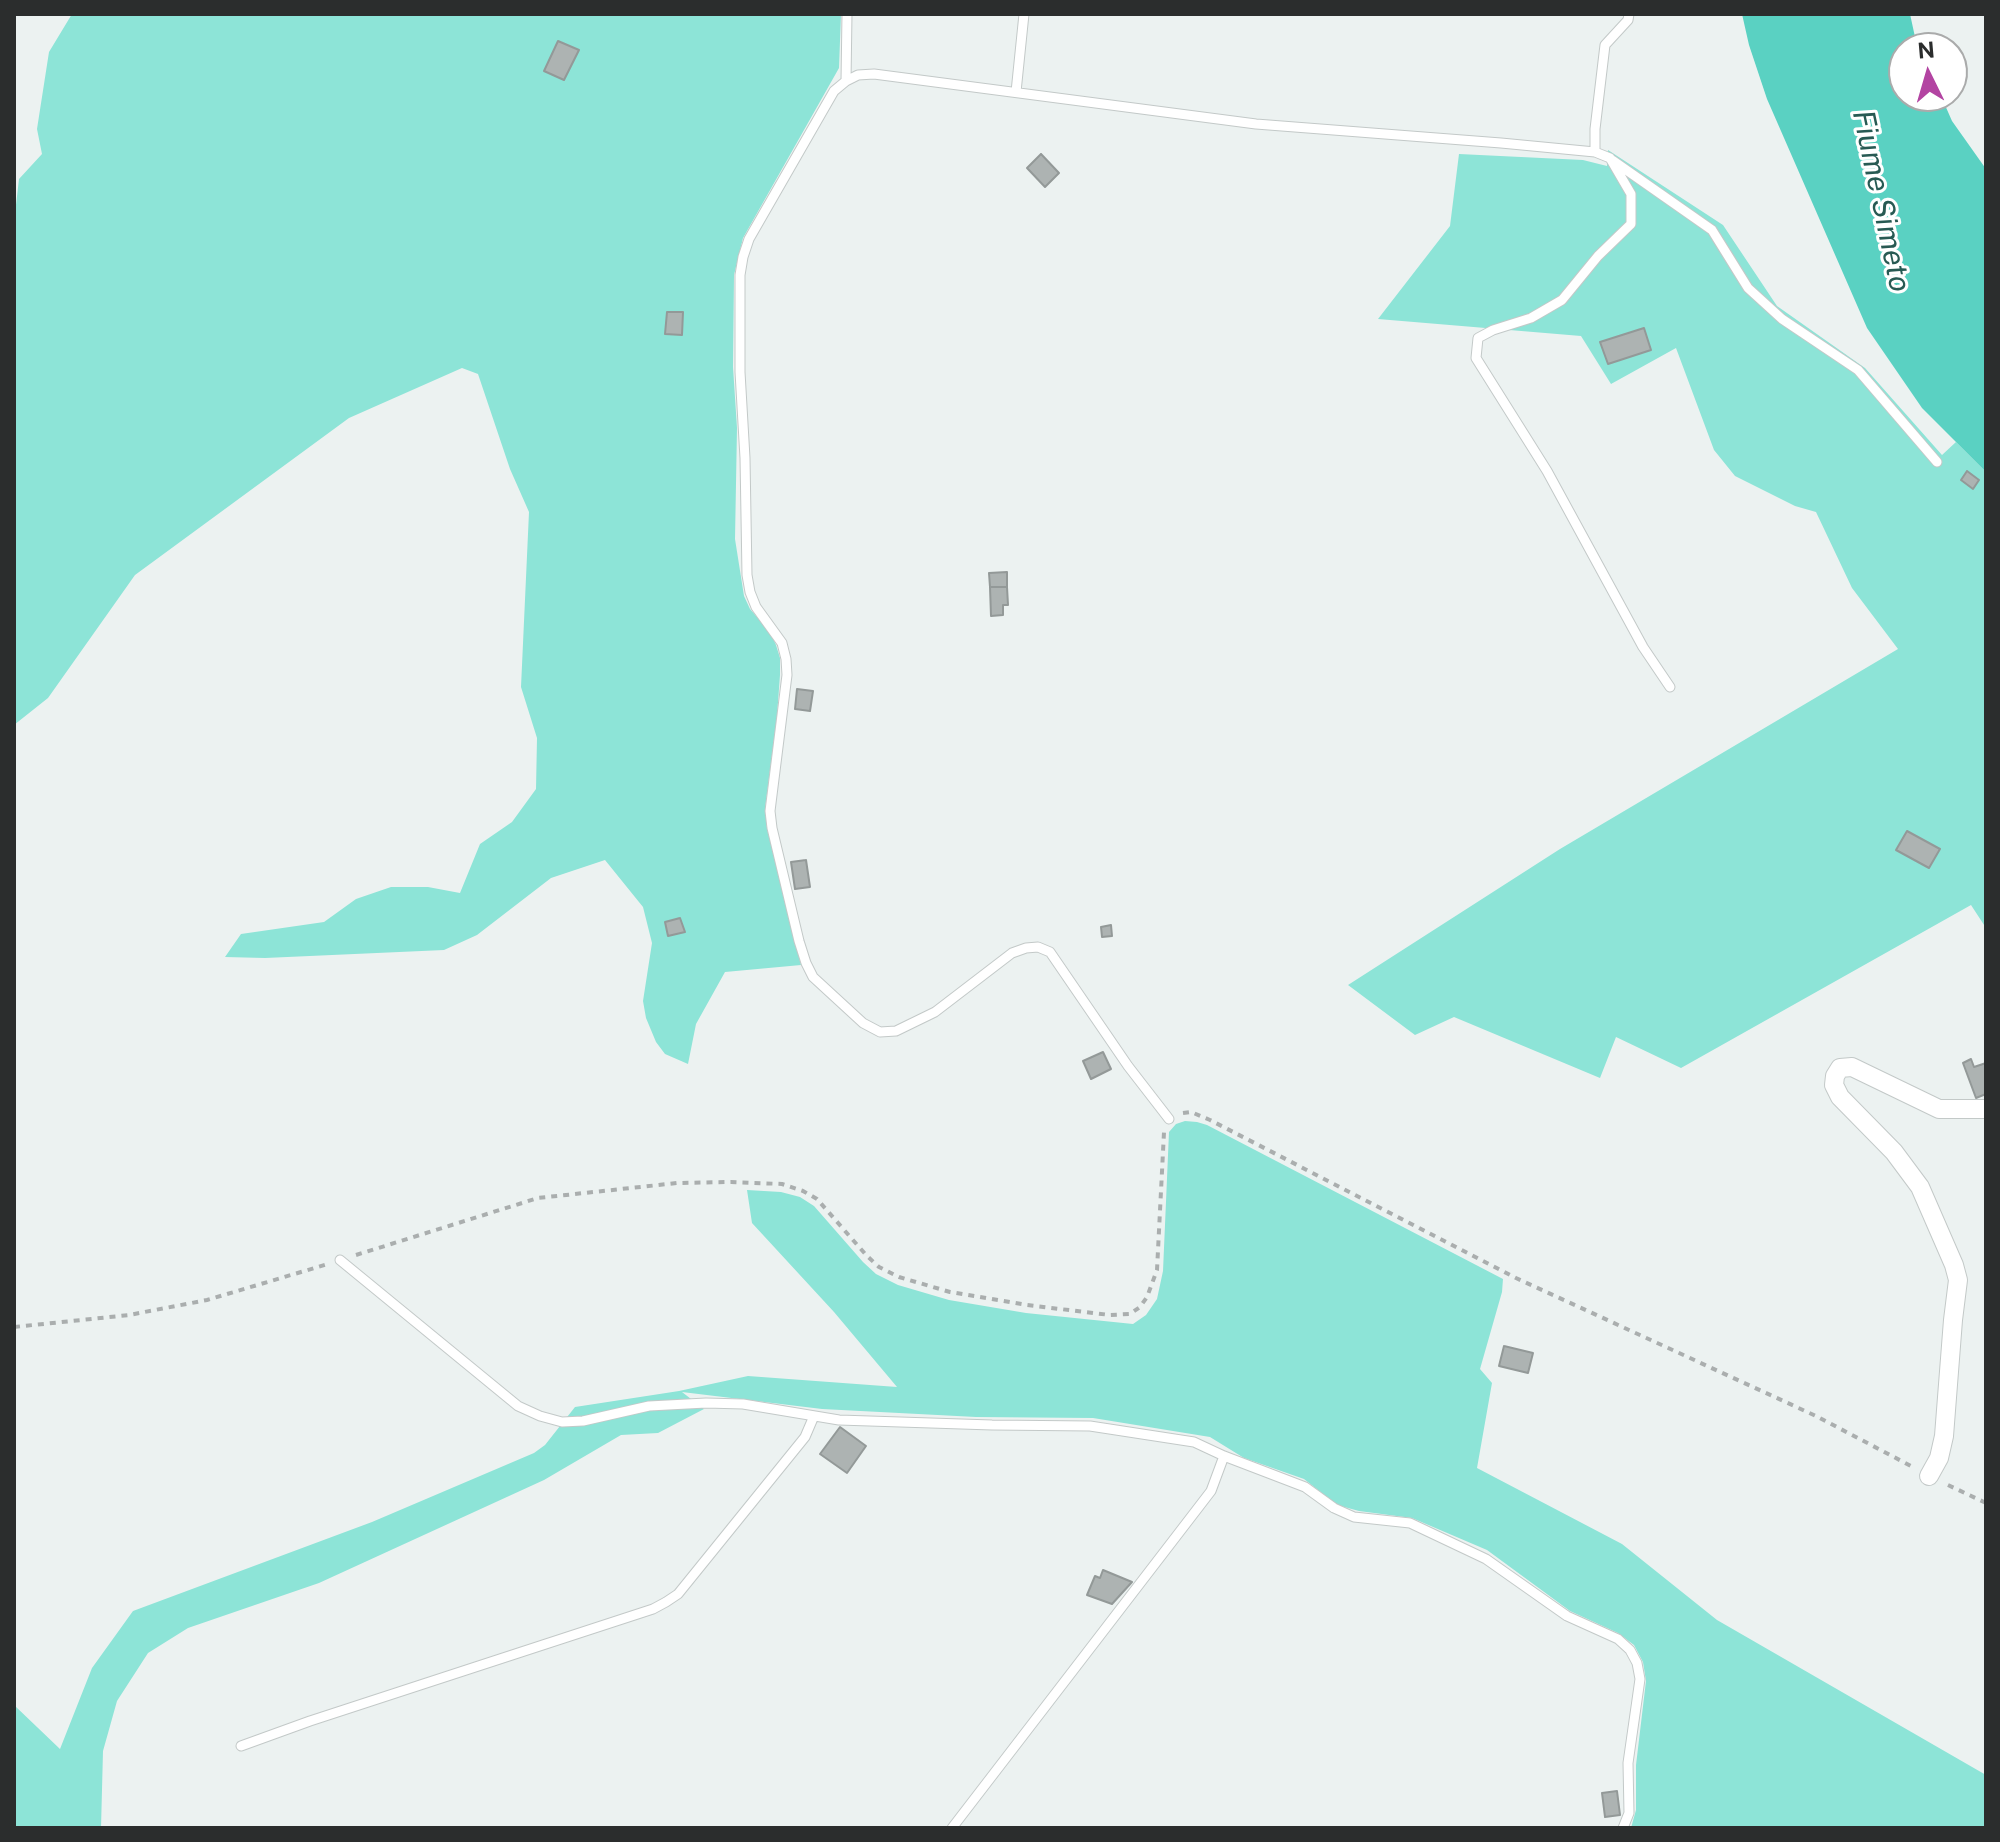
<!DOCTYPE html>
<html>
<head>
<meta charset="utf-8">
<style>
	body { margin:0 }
	#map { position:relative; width:2000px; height:1842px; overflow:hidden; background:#ecf2f1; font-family:"Public Sans",sans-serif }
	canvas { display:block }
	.frame { position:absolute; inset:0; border:16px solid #2b2d2d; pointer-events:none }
	.north { position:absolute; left:1888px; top:32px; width:80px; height:80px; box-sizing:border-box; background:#fff; border:2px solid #aaabab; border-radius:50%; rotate:355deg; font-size:22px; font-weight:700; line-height:32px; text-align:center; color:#2b2d2d }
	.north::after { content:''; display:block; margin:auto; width:28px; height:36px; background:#b344a2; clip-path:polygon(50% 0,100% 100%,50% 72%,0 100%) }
</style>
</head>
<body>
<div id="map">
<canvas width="2000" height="1842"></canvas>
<div class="frame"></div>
<div class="north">N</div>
</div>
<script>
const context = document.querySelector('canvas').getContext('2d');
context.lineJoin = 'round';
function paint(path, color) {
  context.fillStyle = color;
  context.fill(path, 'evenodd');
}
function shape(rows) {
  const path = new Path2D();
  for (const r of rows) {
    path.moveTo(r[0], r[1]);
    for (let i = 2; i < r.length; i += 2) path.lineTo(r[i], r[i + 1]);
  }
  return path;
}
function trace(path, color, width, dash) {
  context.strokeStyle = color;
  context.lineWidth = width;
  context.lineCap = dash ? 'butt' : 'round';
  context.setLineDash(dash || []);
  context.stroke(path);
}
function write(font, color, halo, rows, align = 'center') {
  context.font = font + ' "Public Sans",sans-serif';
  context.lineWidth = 6;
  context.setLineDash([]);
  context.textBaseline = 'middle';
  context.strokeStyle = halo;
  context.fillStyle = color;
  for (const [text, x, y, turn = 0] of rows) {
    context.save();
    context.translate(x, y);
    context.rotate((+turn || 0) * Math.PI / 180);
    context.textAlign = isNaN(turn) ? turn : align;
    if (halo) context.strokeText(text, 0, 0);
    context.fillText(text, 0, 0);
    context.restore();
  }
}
paint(shape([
	[72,14,841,14,839,68,743,238,734,275,733,367,737,428,735,539,744,596,750,609,770,632,776,645,780,658,780,675,777,716,765,809,767,828,801,965,725,972,696,1024,688,1064,665,1054,656,1042,646,1018,643,1001,652,943,643,907,605,860,551,878,477,935,444,950,265,958,225,957,241,934,324,922,356,899,391,887,428,887,460,893,480,844,512,822,536,789,537,738,521,687,529,512,510,469,478,374,462,368,349,418,135,575,48,698,14,725,14,222,19,179,42,154,37,129,49,52],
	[1608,150,1723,225,1777,306,1865,368,1942,455,1956,442,1986,472,1986,928,1971,905,1681,1068,1616,1037,1600,1078,1454,1017,1415,1035,1348,985,1560,849,1898,649,1852,588,1816,512,1795,506,1735,476,1714,450,1676,348,1611,384,1581,336,1378,319,1450,226,1459,154,1583,160,1607,166],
	[1185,1121,1197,1122,1207,1125,1503,1279,1502,1292,1480,1369,1492,1383,1477,1468,1622,1544,1717,1620,1986,1775,1986,1828,1631,1828,1636,1810,1636,1765,1646,1681,1643,1662,1634,1645,1618,1633,1570,1611,1487,1550,1412,1518,1359,1511,1337,1505,1304,1479,1244,1458,1210,1437,1093,1418,976,1417,822,1409,682,1392,704,1409,658,1433,621,1435,544,1480,319,1583,188,1628,148,1653,117,1701,103,1751,101,1828,14,1828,14,1705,60,1749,92,1668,133,1611,372,1522,534,1453,545,1445,575,1407,679,1391,748,1376,897,1387,834,1312,752,1223,747,1190,781,1192,800,1197,814,1206,863,1262,876,1274,898,1285,949,1300,1026,1313,1133,1324,1146,1315,1157,1299,1163,1271,1169,1132,1176,1124]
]), '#8de4d7');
paint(shape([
	[1742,14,1910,14,1915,37,1920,48,1904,48,1904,96,1941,96,1952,121,1986,169,1986,472,1922,408,1867,328,1767,99,1749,45]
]), '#5ad1c2');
const building = shape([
	[558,41,579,50,564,80,544,71,558,41],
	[1041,154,1059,173,1045,187,1027,168,1041,154],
	[667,312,683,312,682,335,665,334,667,312],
	[1644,328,1651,350,1608,364,1600,342,1644,328],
	[1967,471,1979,480,1973,489,1961,480,1967,471],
	[1007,572,1007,587,990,587,989,573,1007,572],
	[990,587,1007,587,1008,605,1003,605,1003,615,991,616,990,587],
	[797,689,813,691,810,711,795,709,797,689],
	[1907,831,1940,849,1929,868,1896,850,1907,831],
	[806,860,810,887,795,889,791,862,806,860],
	[680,918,685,932,668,936,665,922,680,918],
	[1111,925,1112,936,1102,937,1101,927,1111,925],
	[1103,1052,1111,1069,1091,1079,1083,1061,1103,1052],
	[1971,1059,1974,1067,1986,1063,1986,1094,1976,1098,1963,1063,1971,1059],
	[1504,1346,1533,1353,1528,1373,1499,1366,1504,1346],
	[840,1427,866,1446,847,1473,820,1454,840,1427],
	[1103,1570,1132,1582,1112,1604,1087,1595,1095,1576,1100,1578,1103,1570],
	[1617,1791,1620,1815,1605,1817,1602,1793,1617,1791]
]);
paint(building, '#adb3b2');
trace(building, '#939998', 2);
const lane = shape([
	[847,14,846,81,834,91,749,239,743,257,740,275,740,372,745,458,747,575,750,592,756,607,782,643,786,659,787,675,770,811,772,828,799,941,806,963,813,977,863,1023,880,1032,896,1031,935,1012,1012,953,1026,948,1038,947,1050,952,1128,1066,1169,1119],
	[846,81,858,75,874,74,1256,124,1501,143,1595,152,1610,158,1631,194,1631,224,1598,256,1562,300,1531,318,1493,330,1478,338,1476,358,1547,471,1643,647,1670,687],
	[1016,92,1024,14],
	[1595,152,1595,129,1605,45,1628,20,1629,14],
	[1612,160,1712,230,1748,288,1782,319,1858,370,1937,462],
	[340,1260,518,1406,540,1416,562,1422,583,1421,649,1406,706,1403,743,1404,839,1420,992,1425,1090,1426,1194,1442,1224,1456,1305,1487,1334,1508,1354,1517,1410,1523,1486,1559,1567,1616,1618,1639,1630,1650,1637,1663,1640,1679,1628,1763,1629,1813,1623,1828],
	[241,1746,310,1721,653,1609,666,1602,678,1594,805,1437,814,1416],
	[952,1828,1211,1491,1224,1456]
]);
const street = shape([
	[1929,1476,1939,1458,1944,1436,1953,1320,1958,1280,1954,1265,1920,1187,1894,1152,1840,1097,1834,1085,1835,1076,1840,1068,1852,1067,1939,1109,1986,1109]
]);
trace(lane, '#c3c9c8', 11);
trace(street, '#c3c9c8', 20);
trace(shape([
	[1183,1113,1191,1112,1210,1120,1516,1278,1816,1416,1911,1466],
	[356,1255,538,1198,677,1183,731,1182,782,1184,803,1191,817,1199,867,1256,879,1267,899,1277,950,1292,1027,1305,1110,1315,1130,1314,1140,1307,1147,1297,1157,1270,1164,1132],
	[14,1327,129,1315,207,1300,328,1264],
	[1948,1485,1986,1503]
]), '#aaaeae', 4, [6, 6]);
trace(lane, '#fff', 9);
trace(street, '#fff', 18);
write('italic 30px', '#275a53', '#fff', [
	["Fiume Simeto",1881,201,78]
]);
</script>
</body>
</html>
